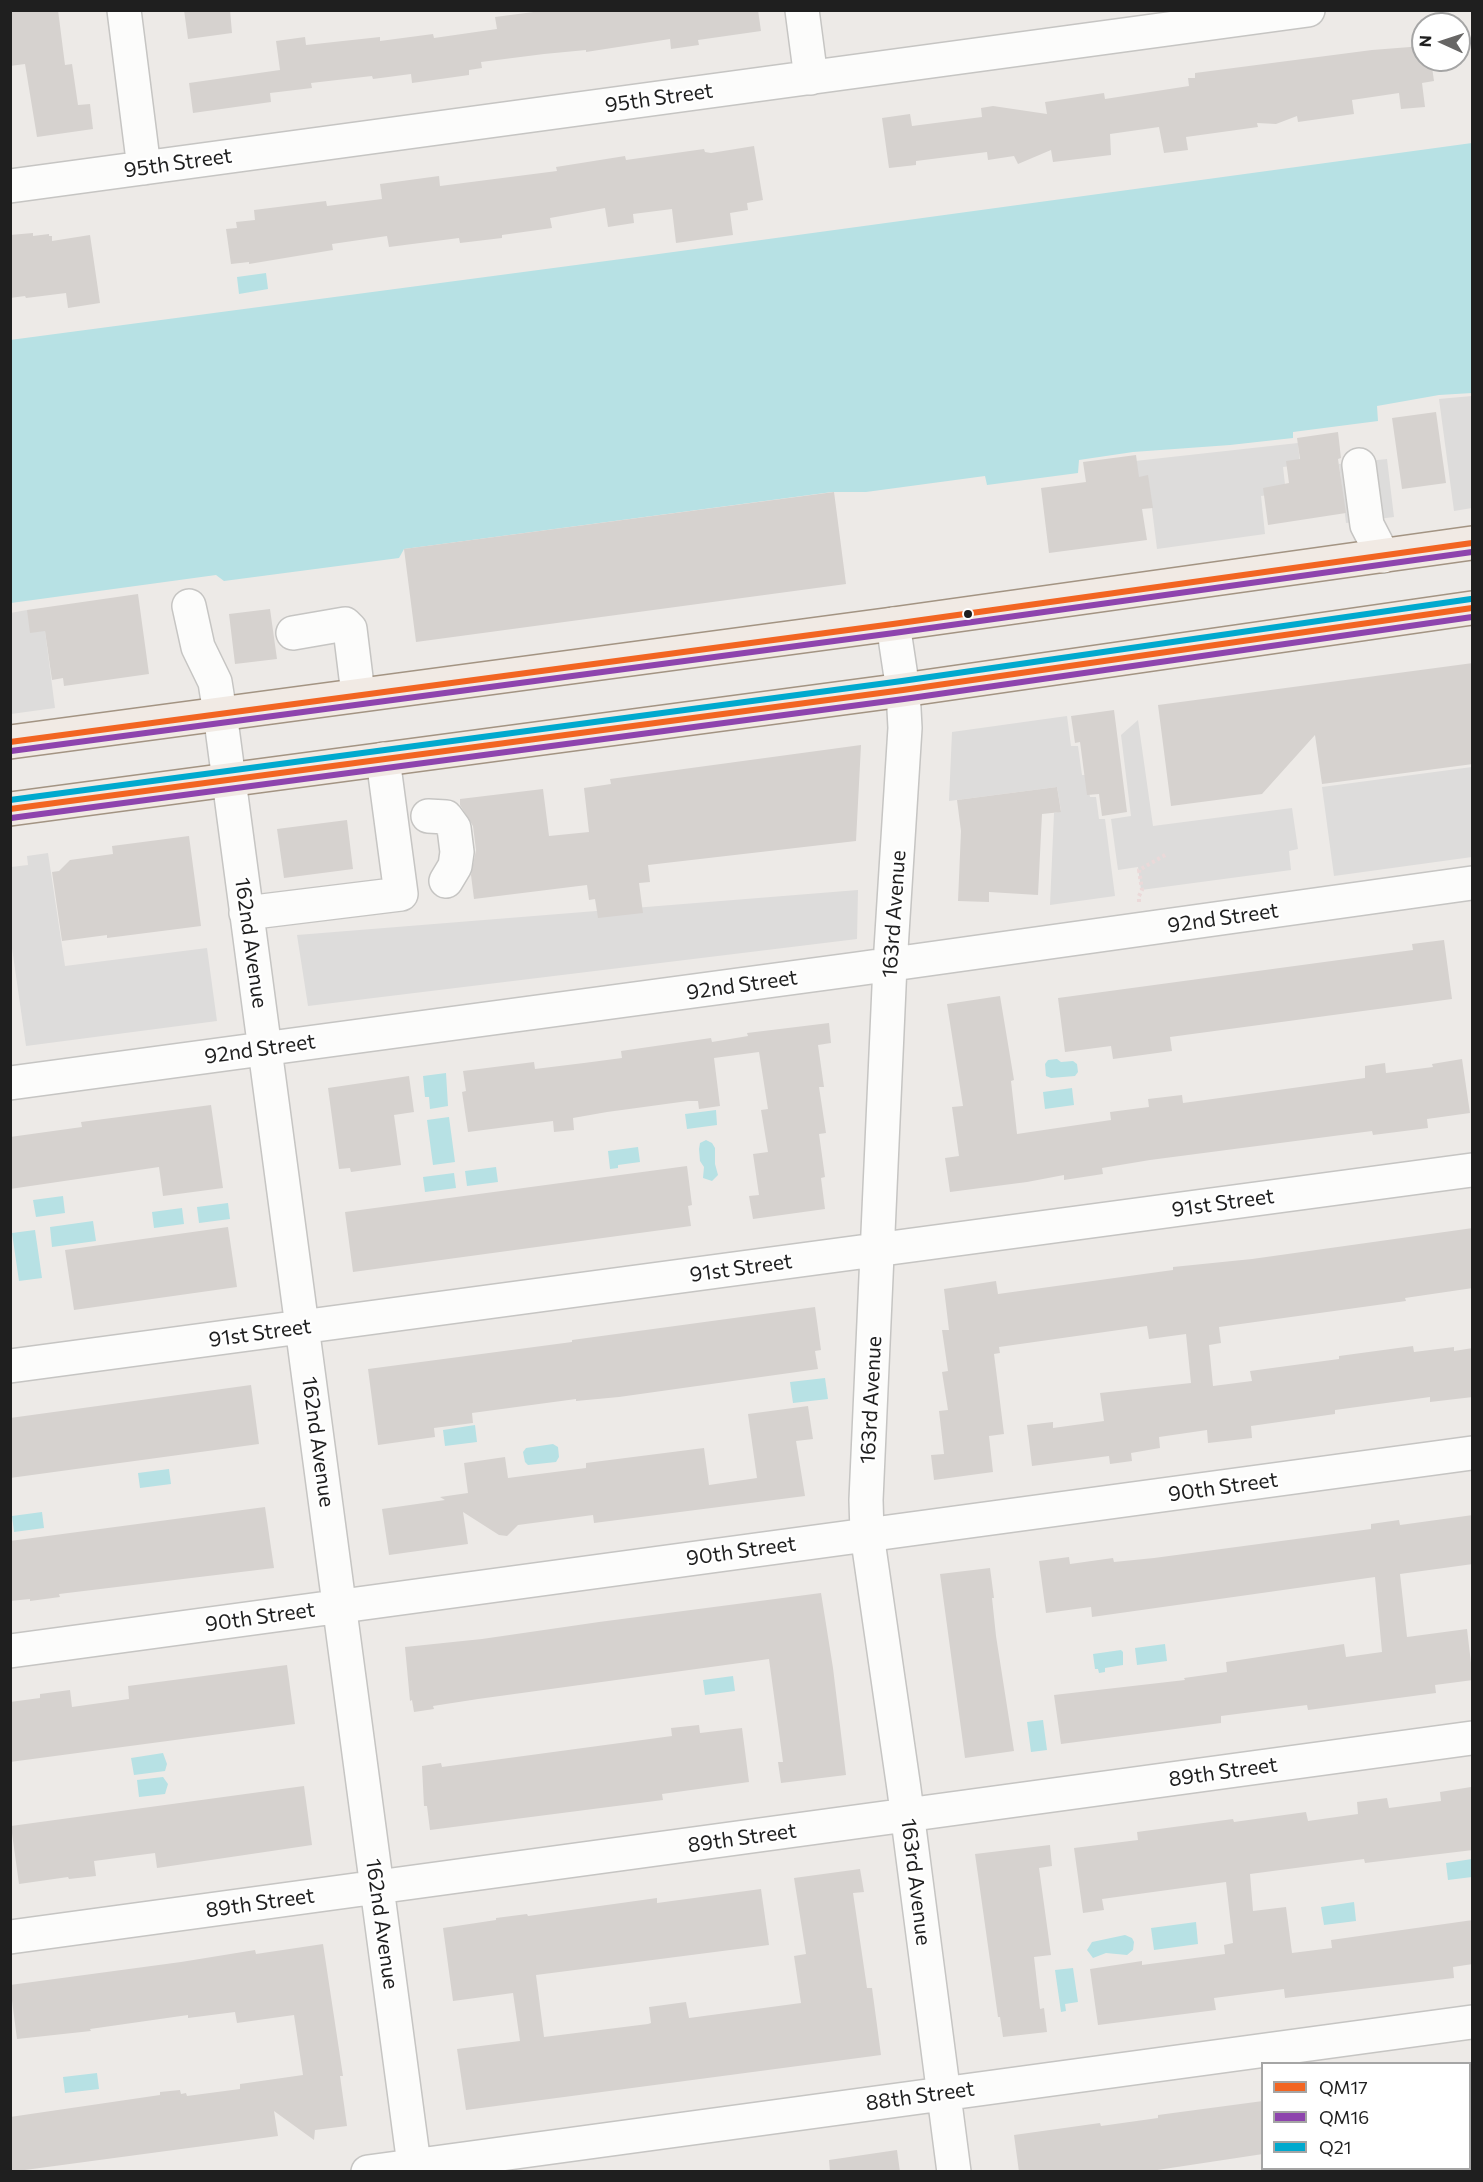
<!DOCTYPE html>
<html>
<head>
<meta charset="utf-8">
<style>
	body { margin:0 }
	#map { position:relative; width:1483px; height:2182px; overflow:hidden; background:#edeae7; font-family:Commissioner,sans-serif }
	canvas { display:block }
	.frame { position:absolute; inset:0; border:12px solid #1f1f1f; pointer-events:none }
	.legend { position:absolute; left:1261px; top:2062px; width:210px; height:108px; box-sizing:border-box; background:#fff; border:2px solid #a5a5a5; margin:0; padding:8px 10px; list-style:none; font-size:18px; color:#1f1f1f }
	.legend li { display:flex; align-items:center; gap:12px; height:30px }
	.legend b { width:30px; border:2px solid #a5a5a5 }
	.north { position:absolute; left:1411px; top:12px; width:60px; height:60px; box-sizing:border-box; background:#fff; border:2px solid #a5a5a5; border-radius:50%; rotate:273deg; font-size:16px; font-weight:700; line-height:24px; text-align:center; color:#1f1f1f }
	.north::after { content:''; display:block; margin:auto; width:21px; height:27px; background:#676665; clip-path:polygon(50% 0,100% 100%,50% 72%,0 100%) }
</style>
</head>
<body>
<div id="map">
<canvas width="1483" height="2182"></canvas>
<div class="frame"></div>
<ul class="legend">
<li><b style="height:8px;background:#f26522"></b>QM17</li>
<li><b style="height:8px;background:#8e44ad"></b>QM16</li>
<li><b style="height:8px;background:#00a9ce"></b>Q21</li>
</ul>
<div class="north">N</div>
</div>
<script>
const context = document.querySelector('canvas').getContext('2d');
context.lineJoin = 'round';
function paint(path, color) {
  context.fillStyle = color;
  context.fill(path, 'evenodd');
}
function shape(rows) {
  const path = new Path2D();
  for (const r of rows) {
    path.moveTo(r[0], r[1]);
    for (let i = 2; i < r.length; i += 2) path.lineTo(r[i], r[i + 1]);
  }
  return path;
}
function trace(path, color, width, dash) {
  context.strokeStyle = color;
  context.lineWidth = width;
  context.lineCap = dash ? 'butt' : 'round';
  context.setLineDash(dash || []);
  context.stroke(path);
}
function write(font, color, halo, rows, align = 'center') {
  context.font = font + ' Commissioner,sans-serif';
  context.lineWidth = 4.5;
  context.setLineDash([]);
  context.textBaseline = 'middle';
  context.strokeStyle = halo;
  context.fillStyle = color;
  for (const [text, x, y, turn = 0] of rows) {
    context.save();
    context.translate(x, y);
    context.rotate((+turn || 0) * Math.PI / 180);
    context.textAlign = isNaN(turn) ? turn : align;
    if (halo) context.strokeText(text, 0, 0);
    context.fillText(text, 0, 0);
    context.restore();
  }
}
paint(shape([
	[1472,396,1472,508,1454,511,1439,399],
	[1298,443,1300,465,1283,467,1286,493,1261,496,1265,534,1157,549,1149,485,1138,486,1135,461],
	[1387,459,1394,517,1346,523,1339,464],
	[27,610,45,631,55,708,11,714,10,613],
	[1067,716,1071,746,1078,746,1082,775,1087,775,1090,797,1096,797,1099,819,1105,819,1115,896,1050,905,1054,813,1061,811,1057,787,949,801,952,732],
	[1138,720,1153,826,1292,808,1298,849,1289,851,1291,870,1141,890,1138,867,1118,870,1111,819,1131,816,1121,735],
	[1472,767,1472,857,1334,876,1322,787],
	[48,853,65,966,207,948,217,1021,26,1046,11,941,11,867,28,865,27,856],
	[858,890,857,939,308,1006,297,935]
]), '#dddcdb');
paint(shape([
	[1472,143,1472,393,1439,395,1377,406,1378,421,1293,432,1293,438,1230,445,1133,452,1079,460,1078,473,987,485,985,476,866,492,832,492,404,549,399,558,224,581,216,575,11,603,10,340,644,256],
	[266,273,268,289,239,294,237,277],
	[1057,1059,1061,1062,1073,1061,1077,1064,1078,1072,1075,1076,1051,1078,1046,1076,1045,1064,1048,1060],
	[446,1073,448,1106,430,1109,429,1097,425,1097,423,1076],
	[1072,1088,1074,1105,1045,1109,1043,1092],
	[716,1110,717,1125,687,1129,685,1114],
	[449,1117,455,1162,433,1165,427,1120],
	[706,1140,712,1143,715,1148,715,1164,718,1175,712,1181,703,1178,704,1167,700,1161,699,1149,700,1143],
	[638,1147,640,1162,618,1165,618,1168,610,1169,608,1151],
	[496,1167,498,1182,467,1186,465,1171],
	[454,1173,456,1188,425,1192,423,1177],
	[63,1196,65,1213,36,1217,33,1200],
	[228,1203,230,1219,199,1223,197,1207],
	[182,1208,184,1224,154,1228,152,1212],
	[93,1221,96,1241,52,1247,50,1227],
	[35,1230,42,1278,19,1281,12,1233],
	[825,1378,828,1399,793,1403,790,1382],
	[475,1425,477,1442,445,1446,443,1430],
	[553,1444,558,1447,559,1457,556,1462,528,1465,525,1462,523,1452,526,1448],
	[169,1469,171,1484,140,1488,138,1473],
	[42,1512,44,1528,14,1532,12,1516],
	[1165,1644,1167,1661,1137,1665,1135,1648],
	[1121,1650,1123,1652,1123,1665,1105,1668,1105,1672,1099,1673,1098,1669,1095,1669,1093,1654],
	[733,1676,735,1691,705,1695,703,1680],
	[1043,1720,1047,1750,1031,1752,1027,1722],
	[163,1753,167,1764,165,1771,134,1775,131,1758],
	[163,1777,168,1784,165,1794,139,1797,137,1780],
	[1472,1859,1472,1877,1448,1880,1446,1863],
	[1354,1902,1356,1921,1324,1925,1321,1907],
	[1196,1922,1198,1944,1154,1950,1151,1928],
	[1125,1935,1132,1938,1134,1942,1133,1950,1127,1955,1106,1953,1093,1958,1087,1950,1092,1942],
	[1073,1968,1078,2002,1065,2004,1066,2011,1061,2012,1055,1970],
	[97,2073,99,2089,65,2093,63,2077]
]), '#b7e1e4');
paint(shape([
	[10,10,58,10,65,65,72,64,78,105,90,104,93,129,37,137,25,64,10,66],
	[184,10,230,10,232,33,188,39],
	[549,10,758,10,761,31,698,40,699,45,671,49,670,39,586,52,586,50,544,54,481,62,482,68,469,70,469,75,412,83,411,74,373,79,372,76,311,83,312,88,270,93,271,102,193,113,189,83,280,70,276,41,305,37,306,45,380,37,380,41,433,34,434,38,497,29,495,17],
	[1423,46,1423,60,1431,60,1434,81,1422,83,1425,107,1401,109,1399,93,1352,100,1354,114,1298,122,1297,116,1276,124,1257,123,1258,127,1186,137,1188,150,1164,153,1159,127,1110,134,1111,155,1053,162,1051,150,1018,164,1014,156,988,160,987,152,916,161,916,165,889,168,882,118,910,114,912,126,982,117,981,108,993,106,1047,114,1045,102,1104,93,1105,99,1189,86,1188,78,1195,78,1195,73,1372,50],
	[754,146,763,200,747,203,748,210,730,213,733,235,676,243,672,209,633,214,634,223,608,227,605,208,550,218,552,228,502,235,502,238,460,243,459,238,389,247,387,236,332,244,333,250,249,264,249,262,231,264,226,229,237,228,236,222,255,220,254,210,326,201,327,206,382,199,380,184,439,176,440,186,557,171,556,167,625,156,626,160,704,149,705,152,711,153],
	[33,233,33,236,49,234,49,236,52,236,52,241,90,235,100,303,68,308,66,293,26,298,25,296,10,298,10,235],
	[1436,412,1446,483,1402,489,1392,418],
	[1338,432,1341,458,1338,459,1346,513,1268,525,1263,488,1289,483,1286,461,1300,459,1297,438],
	[1136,455,1139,477,1148,475,1153,508,1142,509,1147,540,1049,553,1041,488,1086,482,1083,462],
	[834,492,846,584,416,642,404,549],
	[138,594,149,674,64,686,63,678,52,680,45,631,30,633,27,610],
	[270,609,277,659,235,664,229,614],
	[1473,663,1473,764,1322,784,1315,735,1262,794,1171,806,1158,705],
	[1114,710,1127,812,1102,816,1099,794,1087,795,1080,742,1075,743,1071,716],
	[861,745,856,841,648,865,650,882,639,883,643,913,598,918,595,899,589,900,587,885,474,899,471,875,476,850,473,826,460,805,460,799,543,789,549,836,589,832,584,788,611,784,610,779],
	[1057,787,1061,812,1042,814,1038,895,989,892,989,902,958,901,961,831,957,800],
	[347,820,353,869,284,878,277,829],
	[189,836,201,926,107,938,107,935,62,941,52,872,59,871,70,860,113,854,112,846],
	[1444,940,1452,999,1170,1037,1172,1051,1113,1059,1111,1046,1065,1052,1058,998,1413,950,1412,944],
	[1000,996,1014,1080,1011,1081,1017,1134,1111,1120,1110,1112,1149,1107,1148,1099,1182,1095,1183,1103,1242,1095,1365,1078,1365,1066,1385,1063,1386,1073,1433,1067,1432,1064,1462,1059,1470,1113,1427,1119,1428,1128,1373,1135,1372,1131,1150,1160,1102,1168,1103,1174,1064,1180,1064,1175,1027,1182,950,1192,945,1158,959,1156,952,1107,963,1106,947,1004],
	[829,1023,831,1043,818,1045,824,1087,819,1087,826,1133,819,1134,825,1177,821,1178,825,1209,753,1219,749,1196,759,1195,753,1154,768,1152,761,1110,768,1109,759,1052,714,1058,720,1106,699,1109,698,1101,688,1101,607,1112,573,1118,574,1130,554,1132,553,1121,468,1132,462,1092,466,1091,463,1071,534,1062,535,1069,584,1063,622,1058,621,1051,711,1038,712,1042,748,1036,747,1033],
	[409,1076,414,1112,394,1115,401,1165,351,1172,350,1168,339,1169,328,1088],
	[211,1105,223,1188,163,1196,159,1167,10,1189,10,1137,82,1127,81,1122],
	[687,1166,692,1205,688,1206,691,1226,353,1272,345,1212],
	[228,1227,237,1287,74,1310,65,1250],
	[1473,1228,1473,1288,1405,1298,1406,1301,1219,1327,1221,1343,1209,1345,1213,1386,1252,1381,1250,1371,1339,1359,1339,1356,1413,1346,1414,1352,1454,1347,1454,1351,1473,1348,1473,1397,1430,1402,1430,1397,1335,1410,1335,1414,1251,1426,1252,1438,1208,1443,1207,1430,1159,1437,1160,1448,1131,1453,1132,1461,1110,1464,1109,1456,1032,1466,1027,1425,1053,1422,1053,1428,1104,1421,1100,1393,1191,1383,1186,1334,1149,1339,1147,1326,999,1347,1000,1353,994,1354,1004,1434,989,1436,993,1472,934,1480,931,1455,944,1454,939,1411,948,1410,942,1372,948,1371,942,1330,949,1330,944,1289,996,1281,998,1294,1173,1270,1173,1267,1252,1259],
	[815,1307,821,1350,815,1351,818,1369,619,1397,576,1401,576,1399,472,1413,473,1423,434,1428,435,1437,378,1445,368,1369,572,1342,572,1340],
	[251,1385,259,1444,10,1478,10,1418],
	[808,1406,813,1439,796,1441,805,1496,594,1523,593,1515,518,1525,507,1536,499,1535,463,1512,468,1544,389,1555,382,1509,445,1500,440,1497,468,1493,464,1463,505,1457,508,1478,586,1468,586,1463,704,1448,709,1485,757,1478,748,1414],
	[265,1507,274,1568,59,1594,60,1597,30,1601,30,1599,10,1601,10,1541],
	[1473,1515,1473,1564,1400,1574,1407,1637,1467,1629,1473,1680,1435,1685,1436,1693,1308,1710,1307,1705,1221,1716,1221,1723,1061,1744,1054,1695,1185,1680,1184,1678,1227,1672,1226,1662,1344,1644,1346,1657,1382,1652,1375,1577,1092,1617,1091,1607,1046,1613,1039,1561,1069,1557,1070,1564,1113,1558,1114,1562,1154,1558,1371,1529,1371,1524,1399,1520,1400,1525],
	[990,1568,994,1598,992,1598,996,1636,1014,1751,965,1758,940,1574],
	[821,1593,833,1668,846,1775,781,1783,778,1762,783,1762,769,1659,478,1699,433,1706,434,1709,414,1712,412,1700,410,1701,405,1647,482,1639,599,1622],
	[287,1665,295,1724,10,1762,10,1702,40,1698,40,1694,70,1690,72,1707,129,1699,128,1686],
	[699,1725,700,1733,742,1728,749,1782,662,1794,663,1800,430,1830,427,1806,424,1806,422,1766,441,1763,442,1767,672,1736,671,1728],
	[304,1786,312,1845,157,1868,155,1853,94,1861,96,1876,69,1879,68,1877,19,1884,11,1826],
	[1471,1787,1473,1850,1365,1863,1364,1859,1250,1874,1253,1911,1286,1907,1292,1953,1332,1948,1331,1940,1473,1920,1473,1964,1453,1967,1454,1978,1285,1998,1284,1989,1214,1998,1216,2010,1098,2025,1090,1969,1142,1961,1142,1965,1225,1954,1224,1945,1233,1943,1226,1882,1102,1899,1104,1910,1083,1913,1074,1848,1138,1840,1137,1832,1233,1819,1234,1822,1306,1812,1308,1821,1358,1814,1357,1802,1387,1798,1389,1808,1441,1801,1440,1792],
	[1050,1845,1052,1866,1039,1868,1051,1955,1034,1957,1040,2009,1044,2008,1047,2032,1003,2037,1000,2017,998,2017,975,1854],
	[860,1869,864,1892,853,1893,867,1988,872,1988,881,2055,466,2110,457,2049,520,2041,513,1993,453,2001,443,1928,496,1920,496,1918,527,1914,528,1916,657,1898,657,1903,761,1889,769,1945,536,1975,544,2037,648,2024,651,2023,649,2007,686,2002,689,2018,801,2003,794,1956,806,1954,794,1878],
	[323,1944,343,2076,340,2076,347,2126,315,2130,314,2140,274,2111,278,2136,10,2172,10,2117,160,2095,160,2092,180,2090,181,2094,186,2093,187,2096,240,2089,240,2084,303,2075,294,2015,237,2023,235,2012,188,2018,188,2015,90,2029,91,2031,17,2039,10,1985,181,1962,255,1950,256,1954],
	[1263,2101,1263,2154,1144,2172,1019,2172,1014,2135,1100,2123,1101,2126,1158,2118,1158,2115],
	[897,2150,900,2172,830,2172,829,2160]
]), '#d6d2cf');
const minor = shape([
	[124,10,144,168],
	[802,10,811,78],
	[10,186,1308,10],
	[1359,465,1367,525,1383,556],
	[189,606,198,647,215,682,220,713,415,2172],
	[893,624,903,690,905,728,890,965,866,1500,867,1534,904,1789,954,2172],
	[293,633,345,624,350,629,358,694],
	[428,816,446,817,454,828,457,852,455,866,446,881],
	[246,913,401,894,383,759],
	[10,1083,857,969,1472,883],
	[10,1366,1472,1170],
	[10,1651,1472,1453],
	[10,1937,1472,1738],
	[368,2172,1472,2022]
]);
const major = shape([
	[10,742,893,624,1472,543],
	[10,809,903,690,1472,608]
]);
trace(minor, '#c6c5c3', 36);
trace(major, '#a39483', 36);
trace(shape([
	[1139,902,1139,896,1142,890,1139,870,1167,854]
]), '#ebd9d9', 4, [3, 3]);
trace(minor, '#fcfcfb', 33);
trace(major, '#f1eae4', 33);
trace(shape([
	[10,742,893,624,1472,543],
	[10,809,903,690,1472,608]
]), '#f26522', 6);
trace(shape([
	[11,751,894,633,1472,552],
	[11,818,904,699,1472,617]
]), '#8e44ad', 6);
trace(shape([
	[10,800,902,681,1471,599]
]), '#00a9ce', 6);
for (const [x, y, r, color] of [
	[968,614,5,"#1f1f1f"]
]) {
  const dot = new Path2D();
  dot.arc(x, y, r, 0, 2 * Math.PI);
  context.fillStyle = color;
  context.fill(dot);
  trace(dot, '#fff', 2);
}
write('21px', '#1f1f1f', '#fff', [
	["95th Street",659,98,-8],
	["95th Street",178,163,-8],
	["163rd Avenue",894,914,-86],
	["92nd Street",1223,918,-8],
	["162nd Avenue",251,943,82],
	["92nd Street",742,985,-8],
	["92nd Street",260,1049,-8],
	["91st Street",1223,1203,-8],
	["91st Street",741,1268,-8],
	["91st Street",260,1333,-8],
	["163rd Avenue",871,1400,-87],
	["162nd Avenue",318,1442,82],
	["90th Street",1223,1487,-8],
	["90th Street",741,1551,-8],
	["90th Street",260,1617,-8],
	["89th Street",1223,1772,-8],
	["89th Street",742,1838,-8],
	["163rd Avenue",916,1882,83],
	["89th Street",260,1903,-8],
	["162nd Avenue",382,1924,82],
	["88th Street",920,2096,-8]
]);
</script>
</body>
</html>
